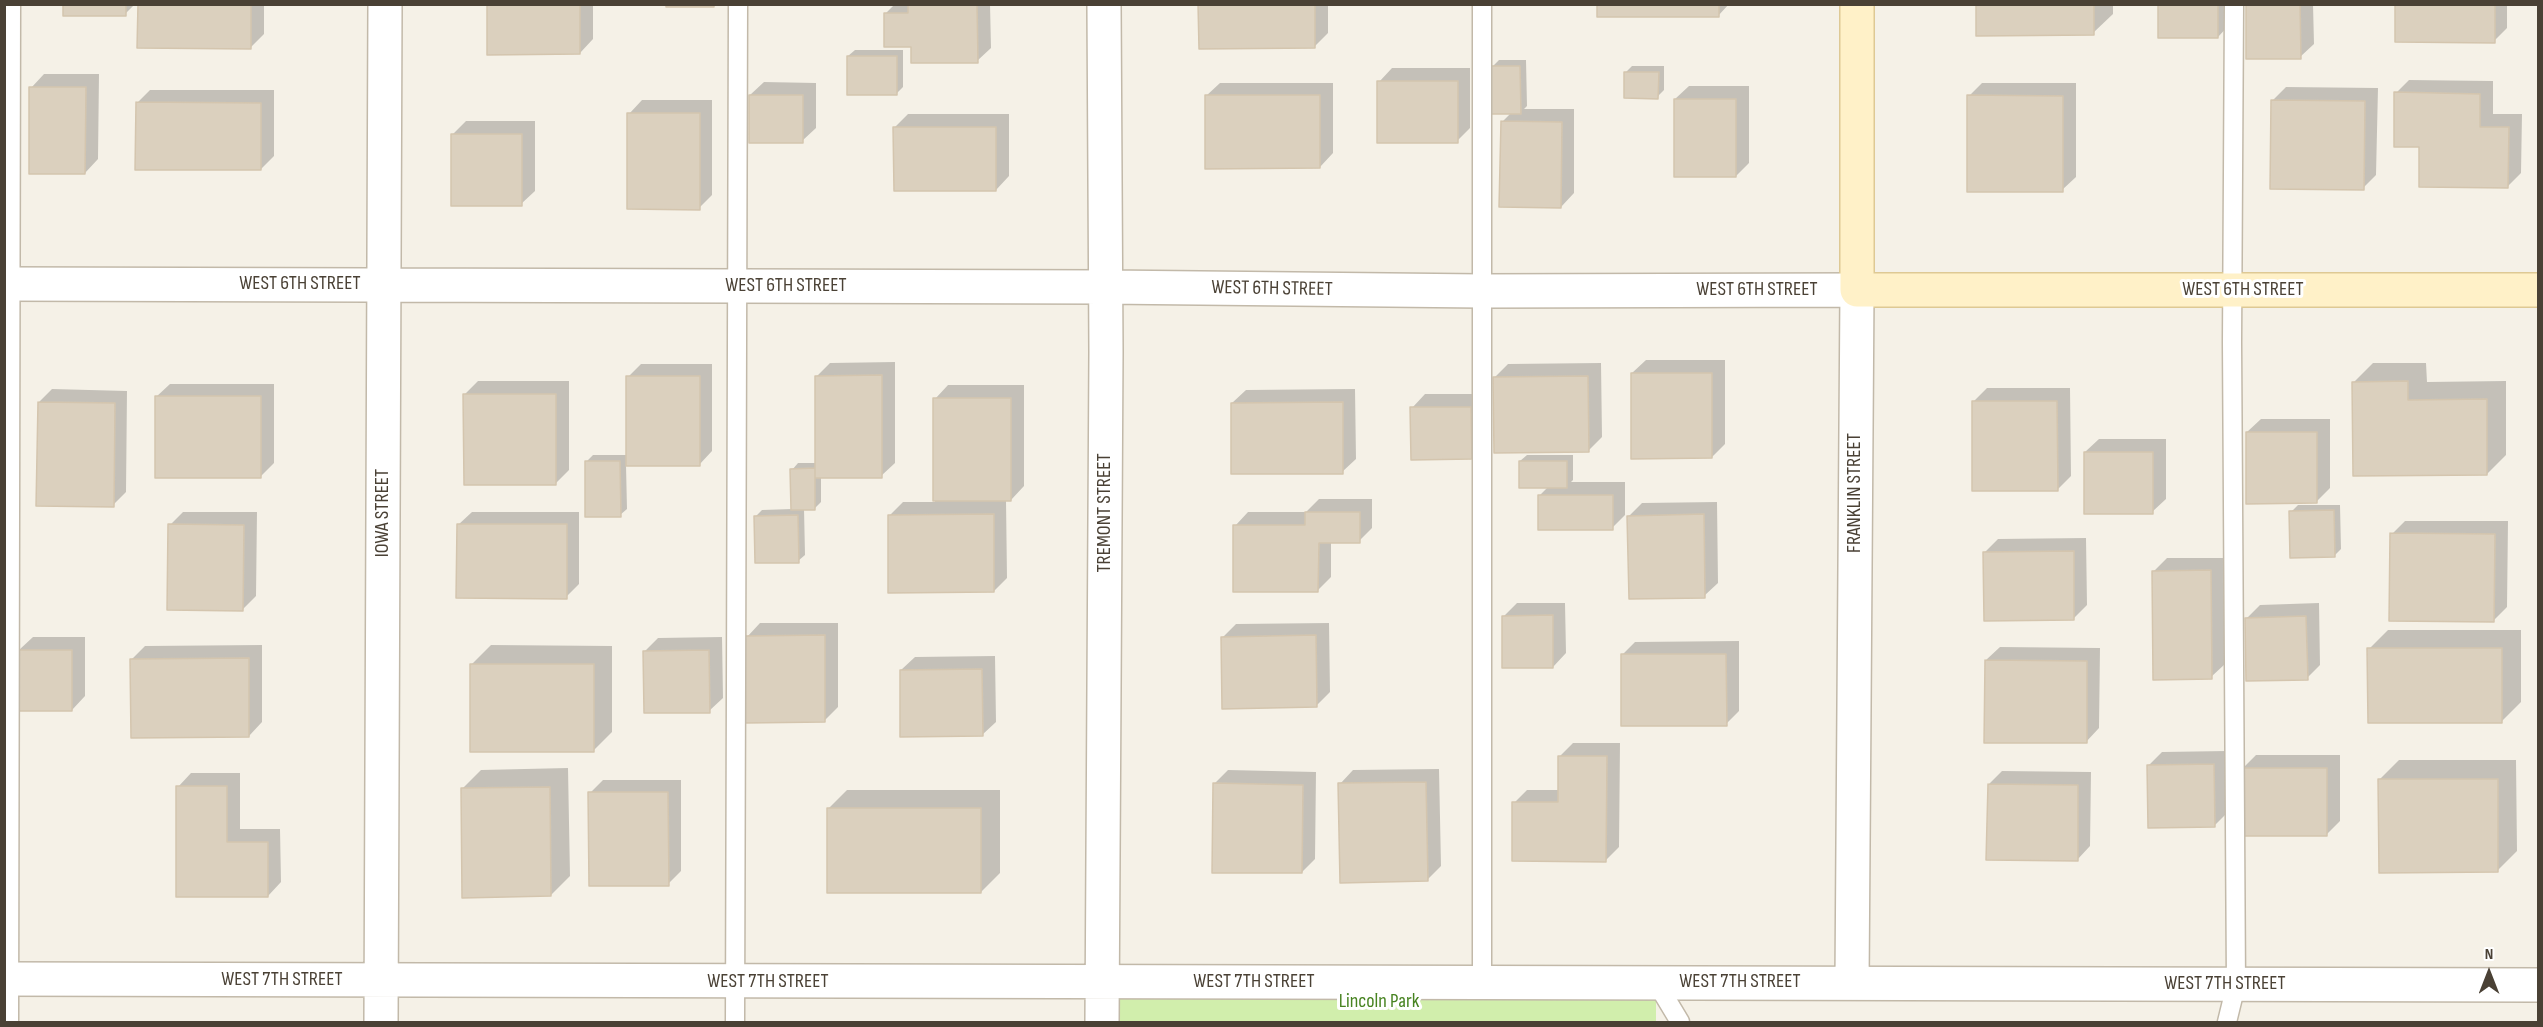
<!DOCTYPE html>
<html>
<head>
<meta charset="utf-8">
<style>
	body { margin:0 }
	#map { position:relative; width:2543px; height:1027px; overflow:hidden; background:#f5f1e7; font-family:"Sofia Sans Condensed",sans-serif }
	canvas { display:block }
	.frame { position:absolute; inset:0; border:6px solid #4a4135; pointer-events:none }
	.north { position:absolute; left:2459px; top:943px; width:60px; height:60px; -webkit-text-stroke:4px #fff; paint-order:stroke; rotate:0deg; font-size:16px; font-weight:700; line-height:24px; text-align:center; color:#4a4135 }
	.north::after { content:''; display:block; margin:auto; width:21px; height:27px; background:#4a4135; clip-path:polygon(50% 0,100% 100%,50% 72%,0 100%) }
</style>
</head>
<body>
<div id="map">
<canvas width="2543" height="1027"></canvas>
<div class="frame"></div>
<div class="north">N</div>
</div>
<script>
const context = document.querySelector('canvas').getContext('2d');
context.lineJoin = 'round';
function paint(path, color) {
  context.fillStyle = color;
  context.fill(path, 'evenodd');
}
function shape(rows) {
  const path = new Path2D();
  for (const r of rows) {
    path.moveTo(r[0], r[1]);
    for (let i = 2; i < r.length; i += 2) path.lineTo(r[i], r[i + 1]);
  }
  return path;
}
function trace(path, color, width, dash) {
  context.strokeStyle = color;
  context.lineWidth = width;
  context.lineCap = dash ? 'butt' : 'round';
  context.setLineDash(dash || []);
  context.stroke(path);
}
function write(font, color, halo, rows, align = 'center') {
  context.font = font + ' "Sofia Sans Condensed",sans-serif';
  context.lineWidth = 6;
  context.setLineDash([]);
  context.textBaseline = 'middle';
  context.strokeStyle = halo;
  context.fillStyle = color;
  for (const [text, x, y, turn = 0] of rows) {
    context.save();
    context.translate(x, y);
    context.rotate((+turn || 0) * Math.PI / 180);
    context.textAlign = isNaN(turn) ? turn : align;
    if (halo) context.strokeText(text, 0, 0);
    context.fillText(text, 0, 0);
    context.restore();
  }
}
paint(shape([
	[1102,982,1656,982,1656,1022,1102,1022]
]), '#d1eeac');
paint(shape([
	[64,4,135,4,125,14],
	[139,4,264,4,264,34,251,47],
	[488,4,593,4,593,39,580,53],
	[895,4,990,4,991,48,977,61,912,46,886,13],
	[1200,4,1328,4,1328,33,1315,46],
	[1598,4,1729,4,1718,16],
	[1978,4,2113,4,2113,14,2093,33],
	[2160,4,2231,4,2231,23,2218,37],
	[2247,4,2313,4,2314,44,2300,57],
	[2397,4,2507,4,2507,28,2494,41],
	[855,50,903,50,903,87,896,94,848,56],
	[1499,60,1526,60,1527,106,1524,109,1574,109,1574,193,1561,207,1502,122,1512,112,1492,67],
	[1632,66,1664,66,1664,90,1657,97,1626,72],
	[1392,68,1470,68,1470,128,1457,141,1379,82],
	[44,74,99,74,98,159,85,173,31,88],
	[2409,80,2493,81,2493,114,2522,114,2521,173,2507,187,2421,145,2396,93],
	[764,82,816,83,816,128,802,141,750,95],
	[1220,83,1333,83,1333,153,1320,167,1206,96],
	[1982,83,2076,83,2076,177,2062,190,1969,96],
	[1689,86,1749,86,1749,163,1736,176,1675,99],
	[2286,87,2378,88,2376,175,2363,188,2272,101],
	[150,90,274,90,274,156,261,169,137,103],
	[642,100,712,100,712,195,699,208,629,114],
	[908,114,1009,114,1009,176,996,190,895,127],
	[466,121,535,121,535,191,521,204,453,134],
	[1646,360,1725,360,1725,444,1712,457,1632,373],
	[895,362,895,463,881,476,821,476,821,502,815,508,804,508,805,555,798,561,756,516,762,510,792,509,792,470,798,463,817,463,817,376,830,363],
	[1601,363,1602,437,1589,450,1494,378,1508,364],
	[2373,363,2426,363,2427,382,2506,381,2506,455,2487,474,2354,382],
	[641,364,712,364,712,451,699,465,626,465,627,509,620,515,587,461,593,455,628,455,628,377],
	[478,381,569,381,569,470,555,484,464,395],
	[170,384,274,384,274,463,261,476,156,397],
	[948,385,1024,385,1024,486,1011,500,1006,500,1007,578,994,591,889,516,903,502,935,502,935,399],
	[1987,388,2070,388,2071,476,2057,490,1973,402],
	[52,389,127,391,126,492,113,505,39,402],
	[1355,389,1356,459,1342,472,1232,403,1246,390],
	[1425,394,1484,394,1484,444,1471,458,1412,408],
	[2261,419,2330,419,2330,488,2317,501,2247,432],
	[2099,439,2166,439,2166,499,2152,512,2085,452],
	[1527,455,1573,455,1573,480,1571,482,1625,482,1625,515,1612,528,1539,496,1548,487,1520,461],
	[1319,499,1372,499,1372,528,1359,541,1331,541,1331,577,1318,590,1235,526,1248,512,1306,512],
	[1717,502,1718,583,1704,596,1629,516,1642,503],
	[2298,505,2340,505,2341,549,2334,556,2291,512],
	[183,512,257,512,256,596,243,609,170,525],
	[472,512,579,512,579,584,566,597,458,525],
	[2405,521,2508,521,2507,607,2493,621,2392,534],
	[2086,538,2087,605,2074,618,1985,552,1998,539],
	[2167,558,2224,558,2225,664,2211,677,2153,572],
	[1517,603,1565,603,1566,653,1553,667,1503,617],
	[2319,603,2320,665,2307,678,2247,618,2260,605],
	[760,623,838,623,838,707,825,720,747,637],
	[1329,623,1330,692,1316,706,1223,637,1236,624],
	[2388,630,2521,630,2521,702,2502,721,2369,649],
	[33,637,85,637,85,696,72,710,19,650],
	[722,637,723,698,709,711,645,651,658,638],
	[1739,641,1739,711,1726,724,1622,655,1635,642],
	[262,645,262,722,249,736,131,660,145,646],
	[491,645,612,646,612,732,593,751,472,664],
	[2000,647,2100,648,2099,728,2086,742,1986,660],
	[995,656,996,722,982,735,901,670,915,657],
	[1573,743,1620,743,1619,847,1606,860,1514,803,1527,790,1560,790,1560,756],
	[2227,751,2228,812,2215,825,2149,765,2162,752],
	[2256,755,2340,755,2340,821,2327,834,2243,768],
	[2399,760,2516,760,2517,851,2498,870,2380,779],
	[568,768,570,876,551,895,462,789,481,770],
	[1439,769,1441,866,1427,880,1340,784,1353,770],
	[1228,770,1316,772,1315,859,1302,872,1214,784],
	[2002,771,2091,772,2090,846,2077,860,1989,784],
	[191,773,240,773,240,829,280,829,281,882,268,896,178,787],
	[603,780,681,780,681,871,668,884,590,793],
	[847,790,1000,790,1000,873,981,892,828,809]
]), '#0003');
const building = shape([
	[63,4,126,4,126,16,63,16,63,4],
	[138,4,251,4,251,49,137,48,138,4],
	[487,4,580,4,580,54,487,55,487,4],
	[666,4,714,4,714,7,666,7,666,4],
	[908,4,977,4,978,63,911,63,911,47,884,47,884,13,908,13,908,4],
	[1198,4,1315,4,1315,48,1199,49,1198,4],
	[1597,4,1719,4,1719,17,1597,17,1597,4],
	[1976,4,2094,4,2094,35,1976,36,1976,4],
	[2158,4,2218,4,2218,38,2158,38,2158,4],
	[2246,4,2300,4,2301,59,2246,59,2246,4],
	[2395,4,2495,4,2495,43,2395,42,2395,4],
	[847,56,897,56,897,95,847,95,847,56],
	[1491,66,1520,66,1521,114,1491,114,1491,66],
	[1624,72,1659,72,1658,99,1624,98,1624,72],
	[1377,81,1458,81,1458,143,1377,143,1377,81],
	[29,87,86,87,85,174,29,174,29,87],
	[2394,92,2480,94,2480,127,2509,127,2508,188,2419,187,2419,147,2394,147,2394,92],
	[749,95,803,95,803,143,749,143,749,95],
	[1205,95,1320,95,1320,168,1205,169,1205,95],
	[1967,95,2063,96,2063,192,1967,192,1967,95],
	[1674,99,1736,99,1736,177,1674,177,1674,99],
	[2271,100,2365,101,2364,190,2270,189,2271,100],
	[136,102,261,103,261,170,135,170,136,102],
	[627,113,700,113,700,210,627,209,627,113],
	[1501,121,1562,122,1561,208,1499,207,1501,121],
	[893,127,996,127,996,191,894,191,893,127],
	[451,134,522,134,522,206,451,206,451,134],
	[1631,373,1712,373,1712,458,1631,459,1631,373],
	[882,375,882,478,815,478,815,376,882,375],
	[626,376,700,376,700,466,626,466,626,376],
	[1588,376,1589,452,1494,453,1493,377,1588,376],
	[2408,381,2408,400,2487,399,2487,475,2353,476,2352,382,2408,381],
	[463,394,556,394,556,485,464,485,463,394],
	[155,396,261,396,261,478,155,478,155,396],
	[933,398,1011,398,1011,501,933,501,933,398],
	[1972,401,2057,401,2058,491,1972,491,1972,401],
	[38,402,115,403,114,507,36,506,38,402],
	[1343,402,1343,474,1231,474,1231,403,1343,402],
	[1410,407,1471,407,1472,459,1411,460,1410,407],
	[2246,432,2317,432,2317,503,2246,504,2246,432],
	[2084,452,2153,452,2153,514,2084,514,2084,452],
	[585,461,620,461,621,517,585,517,585,461],
	[1519,461,1567,461,1567,488,1519,488,1519,461],
	[815,468,815,510,791,510,790,469,815,468],
	[1538,495,1613,495,1613,530,1538,530,1538,495],
	[2334,510,2335,557,2290,558,2289,511,2334,510],
	[1305,512,1360,512,1360,543,1319,543,1318,592,1233,592,1233,525,1305,525,1305,512],
	[994,514,994,592,888,593,888,515,994,514],
	[1704,514,1705,598,1629,599,1627,516,1704,514],
	[798,515,799,563,755,563,754,516,798,515],
	[168,524,244,525,243,611,167,610,168,524],
	[457,524,567,524,567,599,456,598,457,524],
	[2390,533,2495,534,2494,622,2389,621,2390,533],
	[2074,551,2074,620,1984,621,1983,552,2074,551],
	[2211,570,2212,679,2153,680,2152,571,2211,570],
	[1553,615,1553,668,1502,668,1502,616,1553,615],
	[2306,616,2308,680,2246,681,2245,618,2306,616],
	[825,635,825,722,745,723,745,636,825,635],
	[1316,635,1317,707,1222,709,1221,637,1316,635],
	[2367,648,2502,648,2502,723,2368,723,2367,648],
	[18,650,72,650,72,711,18,711,18,650],
	[709,650,710,713,644,713,643,651,709,650],
	[1621,654,1726,654,1727,726,1621,726,1621,654],
	[249,658,249,737,131,738,130,659,249,658],
	[1985,660,2087,661,2087,743,1984,743,1985,660],
	[470,664,594,664,594,752,470,752,470,664],
	[982,669,983,736,900,737,900,670,982,669],
	[1558,756,1607,756,1606,862,1512,861,1512,802,1558,802,1558,756],
	[2214,764,2215,827,2148,828,2147,765,2214,764],
	[2241,768,2327,768,2327,836,2242,836,2241,768],
	[2378,779,2498,779,2498,872,2379,873,2378,779],
	[1426,782,1428,881,1340,883,1338,783,1426,782],
	[1213,783,1303,785,1302,873,1212,873,1213,783],
	[1988,784,2078,785,2078,861,1986,860,1988,784],
	[176,786,227,786,227,842,268,842,268,897,176,897,176,786],
	[550,787,551,896,462,898,461,788,550,787],
	[588,792,668,792,669,886,589,886,588,792],
	[827,808,981,808,981,893,827,893,827,808]
]);
paint(building, '#dbd0be');
trace(building, '#d4c5ae', 1.5);
const lane = shape([
	[1482,4,1482,982],
	[1656,982,1680,1022],
	[9,1022,11,4],
	[735,1022,738,4],
	[2227,1022,2236,985,2232,342,2234,4]
]);
const street = shape([
	[4,284,1106,287,1482,291,1857,290,1852,982],
	[4,979,2538,985],
	[381,1022,385,4],
	[1102,1022,1106,352,1104,4]
]);
const secondary = shape([
	[1857,4,1857,290,2538,290]
]);
trace(lane, '#c2b9a9', 21);
trace(street, '#c2b9a9', 36);
trace(secondary, '#dec994', 36);
trace(lane, '#fff', 18);
trace(street, '#fff', 33);
trace(secondary, '#fff1c8', 33);
write('20px', '#4a4135', '#fff', [
	["WEST 6TH STREET",300,284],
	["WEST 6TH STREET",786,286],
	["WEST 6TH STREET",1272,289,1],
	["WEST 6TH STREET",1757,290],
	["WEST 6TH STREET",2243,290],
	["FRANKLIN STREET",1855,493,-90],
	["IOWA STREET",383,513,-90],
	["TREMONT STREET",1105,513,-90],
	["WEST 7TH STREET",282,980],
	["WEST 7TH STREET",768,982],
	["WEST 7TH STREET",1254,982],
	["WEST 7TH STREET",1740,982],
	["WEST 7TH STREET",2225,984]
]);
write('20px', '#478321', '#fff', [
	["Lincoln Park",1379,1002]
]);
</script>
</body>
</html>
